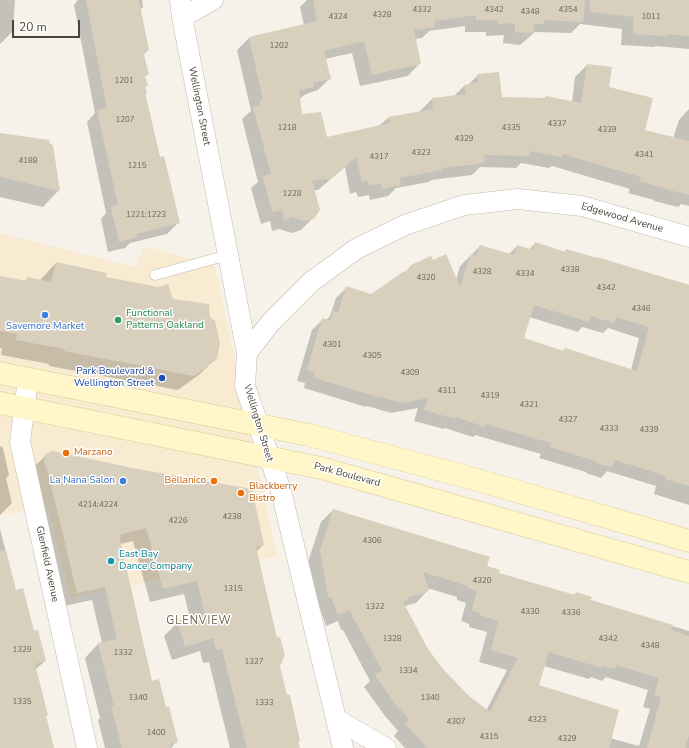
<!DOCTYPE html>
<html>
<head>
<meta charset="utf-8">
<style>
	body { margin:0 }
	#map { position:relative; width:689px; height:748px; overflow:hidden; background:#f6f2e9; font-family:"Nunito Sans",sans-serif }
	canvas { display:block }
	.scale { position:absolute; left:12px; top:20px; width:68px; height:18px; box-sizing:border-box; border:2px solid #4a4436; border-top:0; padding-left:5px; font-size:12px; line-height:14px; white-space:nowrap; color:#4a4436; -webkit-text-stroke:3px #fff; paint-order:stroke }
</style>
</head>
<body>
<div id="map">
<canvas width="689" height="748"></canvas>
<div class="scale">20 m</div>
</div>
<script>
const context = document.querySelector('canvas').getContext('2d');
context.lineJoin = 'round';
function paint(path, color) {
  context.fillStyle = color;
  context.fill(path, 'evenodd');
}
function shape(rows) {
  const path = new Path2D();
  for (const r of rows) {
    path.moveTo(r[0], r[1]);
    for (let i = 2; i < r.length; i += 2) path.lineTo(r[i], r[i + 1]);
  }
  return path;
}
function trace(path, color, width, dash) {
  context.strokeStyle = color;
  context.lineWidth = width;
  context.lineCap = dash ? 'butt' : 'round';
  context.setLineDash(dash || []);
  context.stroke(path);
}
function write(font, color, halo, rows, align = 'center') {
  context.font = font + ' "Nunito Sans",sans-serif';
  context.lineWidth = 3;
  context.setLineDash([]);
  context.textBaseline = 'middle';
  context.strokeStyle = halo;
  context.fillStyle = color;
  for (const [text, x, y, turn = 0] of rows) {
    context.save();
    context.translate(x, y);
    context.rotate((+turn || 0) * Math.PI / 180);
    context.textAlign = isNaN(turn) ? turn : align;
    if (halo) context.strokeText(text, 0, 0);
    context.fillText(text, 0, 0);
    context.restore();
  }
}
paint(shape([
	[0,233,135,267,144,246,215,266,277,556,70,598,48,507,0,515]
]), '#f9ebd2');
paint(shape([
	[0,0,15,0,13,31,0,44],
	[78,0,142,0,143,7,140,10,148,50,143,55,148,74,144,77,147,85,144,88,146,93,145,94,160,158,178,223,167,234,130,243,125,248,108,252,101,219,106,213,87,122,95,113,74,5],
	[307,0,689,0,689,49,655,46,654,47,621,45,622,29,580,24,571,33,535,32,520,45,503,43,504,35,486,36,486,32,465,32,465,26,429,31,422,38,415,39,419,64,408,76,360,86,352,53,325,59,330,78,318,90,306,94,299,99,302,115,326,138,379,126,388,118,420,112,420,111,432,99,454,96,465,85,468,85,478,75,501,98,572,102,575,77,587,65,644,131,673,138,679,120,689,109,689,206,681,204,678,207,654,201,654,200,628,193,630,189,552,166,549,168,521,163,516,168,480,167,472,175,431,180,429,182,396,188,388,196,370,200,369,195,358,197,356,192,350,194,345,167,318,190,314,190,313,218,301,230,292,233,279,229,272,231,270,221,261,224,251,188,258,182,242,119,251,111,237,50,249,38,304,25,300,7],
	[0,133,59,190,43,207,0,197],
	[535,243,564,252,566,250,689,285,689,505,654,494,656,486,607,471,601,478,586,473,586,472,539,458,541,454,475,435,473,437,445,428,444,429,414,421,418,408,391,413,367,406,366,407,304,388,305,383,297,381,312,330,323,319,326,320,330,316,336,298,347,287,371,295,404,273,411,266,430,257,432,261,456,280,460,266,480,246,509,254,517,246,529,250],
	[529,317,578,332,582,327,603,333,608,328,639,338,631,370,566,349,563,351,523,339],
	[56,263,172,300,216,358,200,374,178,390,49,366,49,364,1,355,2,348,0,348,0,277,24,282,28,278,41,281,41,279],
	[0,446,3,448,9,475,6,478,12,503,0,515],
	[46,455,263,545,256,552,279,666,299,748,230,748,209,662,203,663,200,651,172,660,164,636,178,622,190,619,184,594,150,602,133,541,120,544,152,682,165,708,176,742,171,748,105,748,98,720,100,718,85,658,98,644,102,643,92,600,64,606,32,469],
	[333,510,486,567,498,573,573,596,576,593,590,601,689,631,689,748,405,748,394,736,398,731,385,716,364,687,370,681,343,630,341,630,338,621,326,626,320,608,317,608,308,562,321,522],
	[427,588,457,597,457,600,466,603,461,621,469,624,469,627,487,632,479,662,507,670,486,711,469,697,442,670,428,650,405,606,416,603,427,591],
	[544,666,589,679,591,677,602,681,606,677,648,690,643,707,650,709,639,746,610,738,538,686],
	[0,529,16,591,45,661,35,670,53,748,0,748]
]), '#0003');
paint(shape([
	[86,0,139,0,149,50,143,51,149,74,145,76,148,86,145,86,147,93,145,93,160,157,164,156,180,223,136,234,137,237,119,242,111,207,118,205,97,110,107,108],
	[313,0,585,0,583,22,544,20,544,24,534,24,533,33,515,32,515,23,498,24,498,20,476,20,476,15,435,21,435,27,414,30,421,64,372,75,364,41,324,51,331,79,313,83,314,87,299,90,302,114,321,112,327,137,390,123,388,117,433,109,432,98,466,94,464,85,478,82,477,74,499,72,502,97,545,98,546,96,581,103,587,64,612,67,609,87,653,98,645,130,689,141,689,195,665,189,665,188,639,181,641,177,563,154,562,157,529,151,529,156,484,155,485,163,441,168,442,170,399,178,401,185,382,189,381,183,369,186,368,181,362,182,356,157,331,179,312,180,320,210,314,219,304,221,292,217,284,220,282,210,272,212,263,176,271,174,253,107,260,105,259,101,263,100,249,37,317,21],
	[590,0,689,0,689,36,667,34,667,36,633,34,634,17,590,12],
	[0,133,49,140,50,144,53,145,60,191,0,177],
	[535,242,565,252,566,249,597,258,597,257,689,285,689,486,665,479,666,476,615,460,612,467,596,463,596,461,549,447,551,443,485,424,485,427,456,417,455,419,424,410,428,398,402,403,378,396,378,397,314,378,315,373,307,370,322,318,331,321,333,311,338,313,346,286,371,294,403,272,412,268,411,265,431,256,433,260,446,254,460,287,471,254,476,256,480,245,514,255,517,245,533,250],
	[534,305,589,322,591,316,614,323,616,317,649,327,637,371,565,348,564,351,524,338],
	[56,262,107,273,106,277,159,287,168,284,173,299,209,304,210,317,215,321,220,343,217,359,194,376,64,351,64,349,16,340,17,334,0,331,0,276,27,281,27,277,51,282],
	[53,451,132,468,252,489,264,545,256,547,277,638,280,637,285,655,280,666,287,695,290,695,300,741,298,742,300,748,247,748,222,649,216,650,213,638,185,647,177,621,205,614,197,581,163,589,146,528,119,535,152,681,159,679,166,707,169,706,178,742,170,744,170,748,122,748,111,706,114,706,98,643,117,639,105,587,77,593,47,468,44,464,45,454],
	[333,509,490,557,487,566,500,570,499,573,575,595,576,592,592,597,591,600,673,625,671,630,689,636,689,735,685,748,647,748,661,697,654,695,659,678,616,665,615,669,602,666,602,668,549,652,539,685,619,710,609,748,428,748,405,724,409,719,396,705,375,675,382,670,354,619,353,619,350,610,338,615,331,597,328,597,320,550],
	[423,572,468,586,468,588,477,591,472,610,480,613,480,615,498,621,491,650,518,658,490,712,469,696,443,669,428,649,403,602,407,600,407,598,429,591],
	[6,550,16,590,23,588,34,631,38,630,46,661,35,664,48,715,46,716,54,748,0,748,0,551]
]), '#d8cfbd');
const service = shape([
	[155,275,228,255]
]);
const minor = shape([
	[180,0,182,17,247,353,245,386,281,491,343,748],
	[182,17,213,0],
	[247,353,271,322,311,282,356,249,405,225,464,205,518,199,582,206,689,237],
	[28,379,20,442,87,748],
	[336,719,386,748]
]);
const secondary = shape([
	[0,373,309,435,467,477,689,541],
	[0,403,321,468,689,572]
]);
trace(service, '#c2bbaa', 11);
trace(minor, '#c2bbaa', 21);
trace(secondary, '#d9cb95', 23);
trace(service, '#fff', 10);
trace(minor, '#fff', 20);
trace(secondary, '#fff6c9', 22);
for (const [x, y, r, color] of [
	[45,315,4,"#3f7fe0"],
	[118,320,4,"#2e9e5b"],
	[162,378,4,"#1a4fb4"],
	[66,453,4,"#e8710a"],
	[123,481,4,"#3f7fe0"],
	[214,481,4,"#e8710a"],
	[241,493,4,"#e8710a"],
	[111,561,4,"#0f9aa8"]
]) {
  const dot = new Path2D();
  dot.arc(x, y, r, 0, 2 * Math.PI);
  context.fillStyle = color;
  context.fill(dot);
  trace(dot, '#fff', 1.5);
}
write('8px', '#6e6758', null, [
	["4332",422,10],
	["4342",494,10],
	["4354",568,10],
	["4348",530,12],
	["4328",382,15],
	["4324",338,17],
	["1011",651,17],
	["1202",279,46],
	["1201",124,81],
	["1207",125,120],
	["4337",557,124],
	["1218",287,128],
	["4335",511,128],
	["4339",607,130],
	["4329",464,139],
	["4323",421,153],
	["4341",644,155],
	["4317",379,157],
	["4188",28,161],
	["1215",137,166],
	["1228",292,194],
	["1221;1223",146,215],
	["4338",570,270],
	["4328",482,272],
	["4334",525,274],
	["4320",426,278],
	["4342",606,288],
	["4346",641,309],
	["4301",332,345],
	["4305",372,356],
	["4309",410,373],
	["4311",447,391],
	["4319",490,396],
	["4321",529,405],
	["4327",568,420],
	["4333",609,429],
	["4339",649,430],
	["4214;4224",98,505],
	["4238",232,517],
	["4226",178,521],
	["4306",372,541],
	["4320",482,581],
	["1315",233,589],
	["1322",375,607],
	["4330",530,612],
	["4336",571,613],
	["1328",392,639],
	["4342",608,639],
	["4348",650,646],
	["1329",22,650],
	["1332",123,653],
	["1327",254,662],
	["1334",408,671],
	["1340",138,698],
	["1340",430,698],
	["1335",22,702],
	["1333",264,703],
	["4323",537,720],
	["4307",456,722],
	["1400",156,733],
	["4315",489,737],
	["4329",567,739]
]);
write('10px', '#4a4436', '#fff', [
	["Wellington Street",199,106,79],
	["Edgewood Avenue",622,218,16],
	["Wellington Street",258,423,73],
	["Park Boulevard",347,475,15],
	["Glenfield Avenue",47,564,78]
]);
write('10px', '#27864d', '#fff', [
	["Functional",126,314],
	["Patterns Oakland",126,326]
], 'left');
write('10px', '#366cbe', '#fff', [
	["Savemore Market",45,327],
	["La Nana Salon",115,481,"right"]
]);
write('10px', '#164399', '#fff', [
	["Park Boulevard &",154,372],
	["Wellington Street",154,384]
], 'right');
write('10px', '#c56008', '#fff', [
	["Marzano",74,453],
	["Bellanico",206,481,"right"],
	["Blackberry",249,487],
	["Bistro",249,499]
], 'left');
write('10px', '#0d838f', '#fff', [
	["East Bay",119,555],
	["Dance Company",119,567]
], 'left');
context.letterSpacing = '1px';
write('11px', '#6e634c', '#fff', [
	["GLENVIEW",199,621]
]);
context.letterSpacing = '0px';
</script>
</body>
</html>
